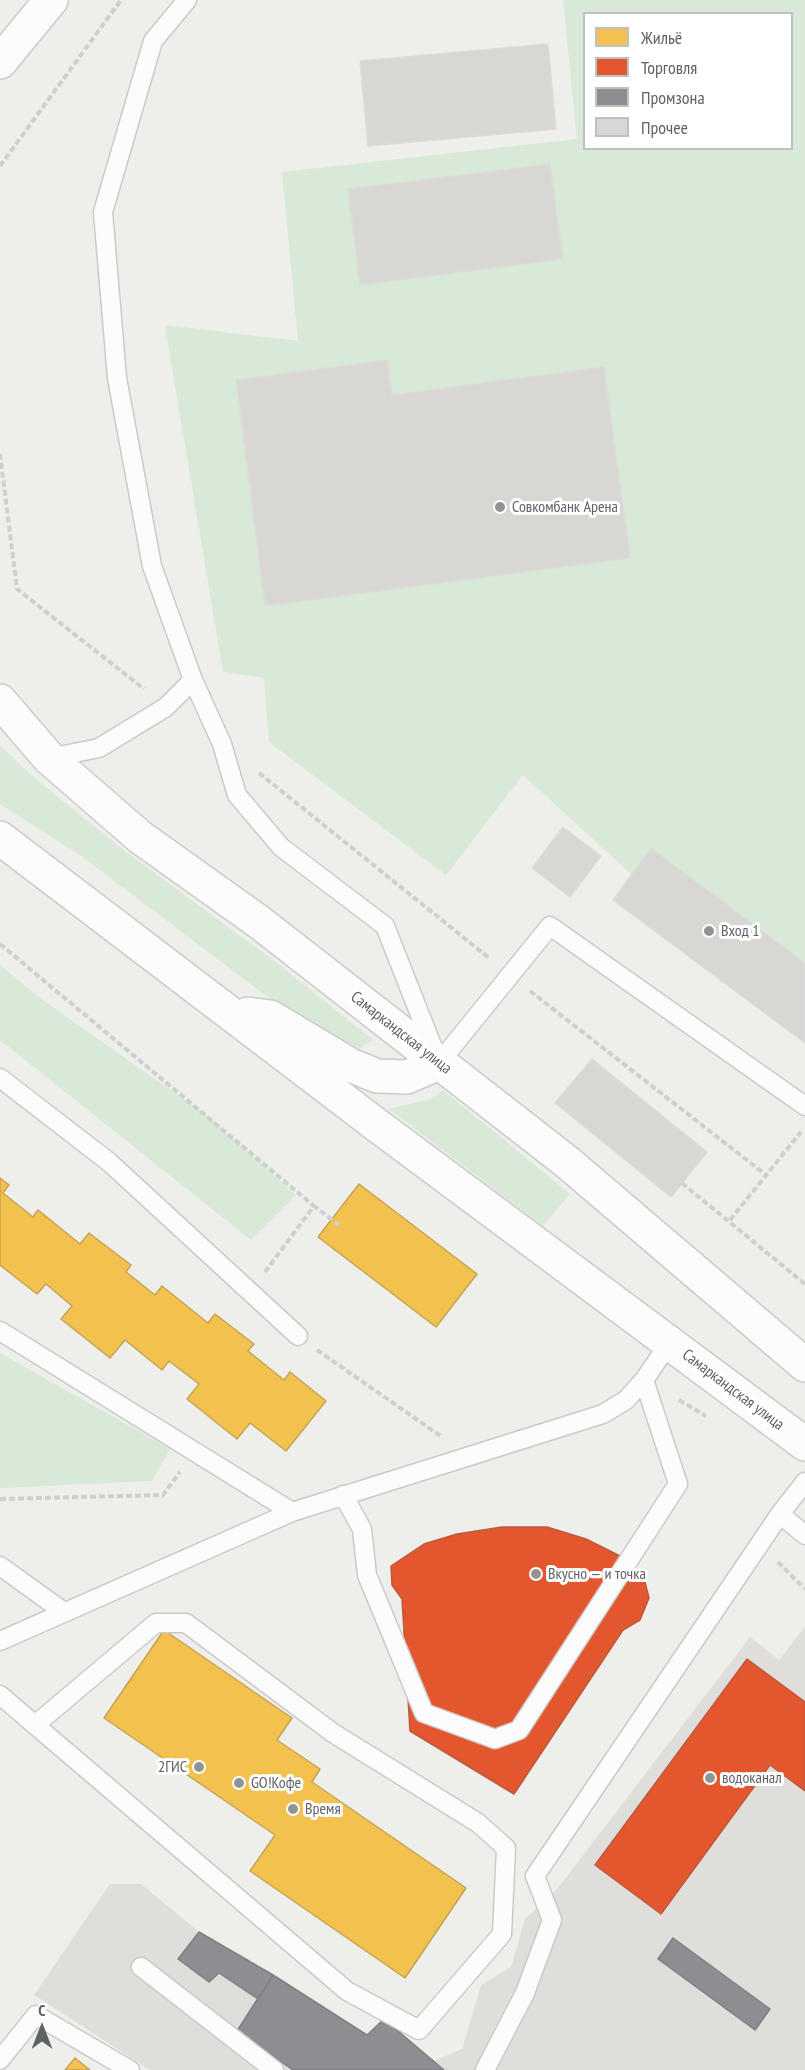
<!DOCTYPE html>
<html>
<head>
<meta charset="utf-8">
<style>
	body { margin:0 }
	#map { position:relative; width:805px; height:2070px; overflow:hidden; background:#eeeeea; font-family:"PT Sans Narrow",sans-serif }
	canvas { display:block }
	.legend { position:absolute; left:583px; top:12px; width:210px; height:138px; box-sizing:border-box; background:#fff; border:2px solid #bfc0c2; margin:0; padding:8px 10px; list-style:none; font-size:18px; color:#5f6266 }
	.legend li { display:flex; align-items:center; gap:12px; height:30px }
	.legend b { width:30px; border:2px solid #bfc0c2 }
	.north { position:absolute; left:12px; top:1998px; width:60px; height:60px; -webkit-text-stroke:4px #fff; paint-order:stroke; rotate:0deg; font-size:16px; font-weight:700; line-height:24px; text-align:center; color:#5f6266 }
	.north::after { content:''; display:block; margin:auto; width:21px; height:27px; background:#5f6266; clip-path:polygon(50% 0,100% 100%,50% 72%,0 100%) }
</style>
</head>
<body>
<div id="map">
<canvas width="805" height="2070"></canvas>
<ul class="legend">
<li><b style="height:16px;background:#f2c14e"></b>Жильё</li>
<li><b style="height:16px;background:#e4572e"></b>Торговля</li>
<li><b style="height:16px;background:#8d8d92"></b>Промзона</li>
<li><b style="height:16px;background:#d8d7d4"></b>Прочее</li>
</ul>
<div class="north">С</div>
</div>
<script>
const context = document.querySelector('canvas').getContext('2d');
context.lineJoin = 'round';
function paint(path, color) {
  context.fillStyle = color;
  context.fill(path, 'evenodd');
}
function shape(rows) {
  const path = new Path2D();
  for (const r of rows) {
    path.moveTo(r[0], r[1]);
    for (let i = 2; i < r.length; i += 2) path.lineTo(r[i], r[i + 1]);
  }
  return path;
}
function trace(path, color, width, dash) {
  context.strokeStyle = color;
  context.lineWidth = width;
  context.lineCap = dash ? 'butt' : 'round';
  context.setLineDash(dash || []);
  context.stroke(path);
}
function write(font, color, halo, rows, align = 'center') {
  context.font = font + ' "PT Sans Narrow",sans-serif';
  context.lineWidth = 6;
  context.setLineDash([]);
  context.textBaseline = 'middle';
  context.strokeStyle = halo;
  context.fillStyle = color;
  for (const [text, x, y, turn = 0] of rows) {
    context.save();
    context.translate(x, y);
    context.rotate((+turn || 0) * Math.PI / 180);
    context.textAlign = isNaN(turn) ? turn : align;
    if (halo) context.strokeText(text, 0, 0);
    context.fillText(text, 0, 0);
    context.restore();
  }
}
paint(shape([
	[805,1627,805,2070,150,2070,34,1995,110,1884,141,1884,199,1932,367,2035,384,2019,434,2061,462,2049,481,1985,511,1967,525,1919,558,1888,750,1637,779,1660]
]), '#dfdedb');
paint(shape([
	[563,0,805,0,805,1043,613,900,631,874,523,775,446,875,269,742,264,678,223,672,165,325,298,341,282,172,577,139],
	[584,14,792,14,792,148,584,148],
	[0,745,32,776,122,849,277,963,373,1040,359,1049,343,1049,322,1038,80,855,0,804],
	[0,965,37,996,210,1118,296,1195,251,1240,0,1040],
	[443,1090,570,1194,543,1226,389,1109,431,1099],
	[0,1353,170,1449,152,1481,0,1488]
]), '#d8e9d8');
const homes = shape([
	[0,1178,9,1185,3,1193,33,1217,38,1210,80,1244,89,1233,131,1265,126,1272,155,1295,162,1286,208,1323,215,1314,254,1344,248,1351,284,1380,290,1372,326,1401,286,1451,250,1423,237,1439,187,1399,199,1384,169,1361,162,1370,125,1340,110,1358,61,1319,72,1306,46,1284,37,1294,0,1265,0,1178],
	[359,1184,477,1274,436,1327,318,1237,359,1184],
	[164,1630,292,1718,277,1740,320,1769,312,1782,466,1888,405,1978,250,1871,275,1835,104,1718,164,1630],
	[75,2058,90,2070,65,2070,75,2058]
]);
paint(homes, '#f2c14e');
trace(homes, '#c6a455', 1.5);
const shops = shape([
	[502,1527,547,1527,586,1539,628,1560,644,1578,649,1598,640,1620,623,1630,514,1794,410,1731,402,1599,392,1585,391,1566,424,1544,457,1534,502,1527],
	[747,1659,805,1702,805,1791,770,1765,661,1914,595,1865,747,1659]
]);
paint(shops, '#e4572e');
trace(shops, '#bc5a3f', 1.5);
const industry = shape([
	[199,1932,273,1975,258,1999,219,1973,209,1982,178,1959,199,1932],
	[673,1938,770,2009,755,2030,658,1959,673,1938],
	[273,1975,367,2035,384,2019,444,2070,293,2070,237,2031,273,1975]
]);
paint(industry, '#8d8d92');
trace(industry, '#7f8085', 1.5);
const building = shape([
	[548,44,556,129,368,146,360,61,548,44],
	[550,164,563,259,360,285,348,189,550,164],
	[387,360,392,395,604,367,630,558,265,606,236,380,387,360],
	[563,827,601,856,570,897,532,868,563,827],
	[651,848,805,963,805,1043,613,900,651,848],
	[592,1059,707,1152,671,1197,555,1103,592,1059]
]);
paint(building, '#d8d7d4');
trace(building, '#dddcd9', 1.5);
const lane = shape([
	[187,0,153,41,103,212,117,378,152,566,193,680,222,744,237,795,281,847,385,926,439,1063,550,926,805,1106],
	[49,758,99,748,166,707,193,680],
	[0,1078,109,1162,298,1336],
	[0,1331,292,1512,603,1414,626,1400,644,1380,670,1342],
	[343,1495,362,1529,367,1575,424,1713,495,1739,519,1730,678,1484,644,1380],
	[780,1514,805,1535],
	[0,1566,64,1612],
	[0,1641,292,1512],
	[0,1695,35,1725,347,1991,419,2030,502,1934,506,1848,478,1823,333,1733,186,1623,156,1623,35,1725],
	[141,1967,274,2070],
	[0,2060,36,2015,130,2070],
	[485,2070,525,1993,552,1920,535,1876,780,1514,805,1482]
]);
const street = shape([
	[0,62,51,0]
]);
const secondary = shape([
	[0,701,49,758,140,837,259,922,567,1162,805,1365],
	[0,838,378,1126,805,1444],
	[248,1014,270,1017,350,1065,377,1076,407,1077,439,1063]
]);
trace(lane, '#cacaca', 21);
trace(street, '#cacaca', 36);
trace(secondary, '#cbcbcc', 36);
trace(shape([
	[0,166,121,0],
	[0,454,17,589,144,689],
	[259,773,489,958],
	[0,944,314,1206],
	[530,991,766,1175],
	[682,1183,805,1284],
	[730,1220,801,1132],
	[265,1272,314,1206,339,1225],
	[317,1350,442,1437],
	[679,1400,706,1416],
	[0,1499,163,1495,180,1472],
	[778,1562,805,1589]
]), '#ccd0ce', 4, [6, 3]);
trace(lane, '#fcfcfc', 18);
trace(street, '#fcfcfc', 33);
trace(secondary, '#fcfcfc', 33);
for (const [x, y, r, color] of [
	[500,507,6,"#919394"],
	[709,931,6,"#919394"],
	[536,1574,6,"#919394"],
	[199,1767,6,"#919394"],
	[710,1778,6,"#919394"],
	[239,1783,6,"#919394"],
	[293,1809,6,"#919394"]
]) {
  const dot = new Path2D();
  dot.arc(x, y, r, 0, 2 * Math.PI);
  context.fillStyle = color;
  context.fill(dot);
  trace(dot, '#fff', 2);
}
write('16px', '#5f6266', '#fff', [
	["Совкомбанк Арена",512,507],
	["Вход 1",721,931],
	["Вкусно — и точка",548,1574],
	["2ГИС",187,1767,"right"],
	["водоканал",722,1778],
	["GO!Кофе",251,1783],
	["Время",305,1809]
], 'left');
write('16px', '#5f6266', '#fff', [
	["Самаркандская улица",401,1033,38],
	["Самаркандская улица",733,1390,37]
]);
</script>
</body>
</html>
